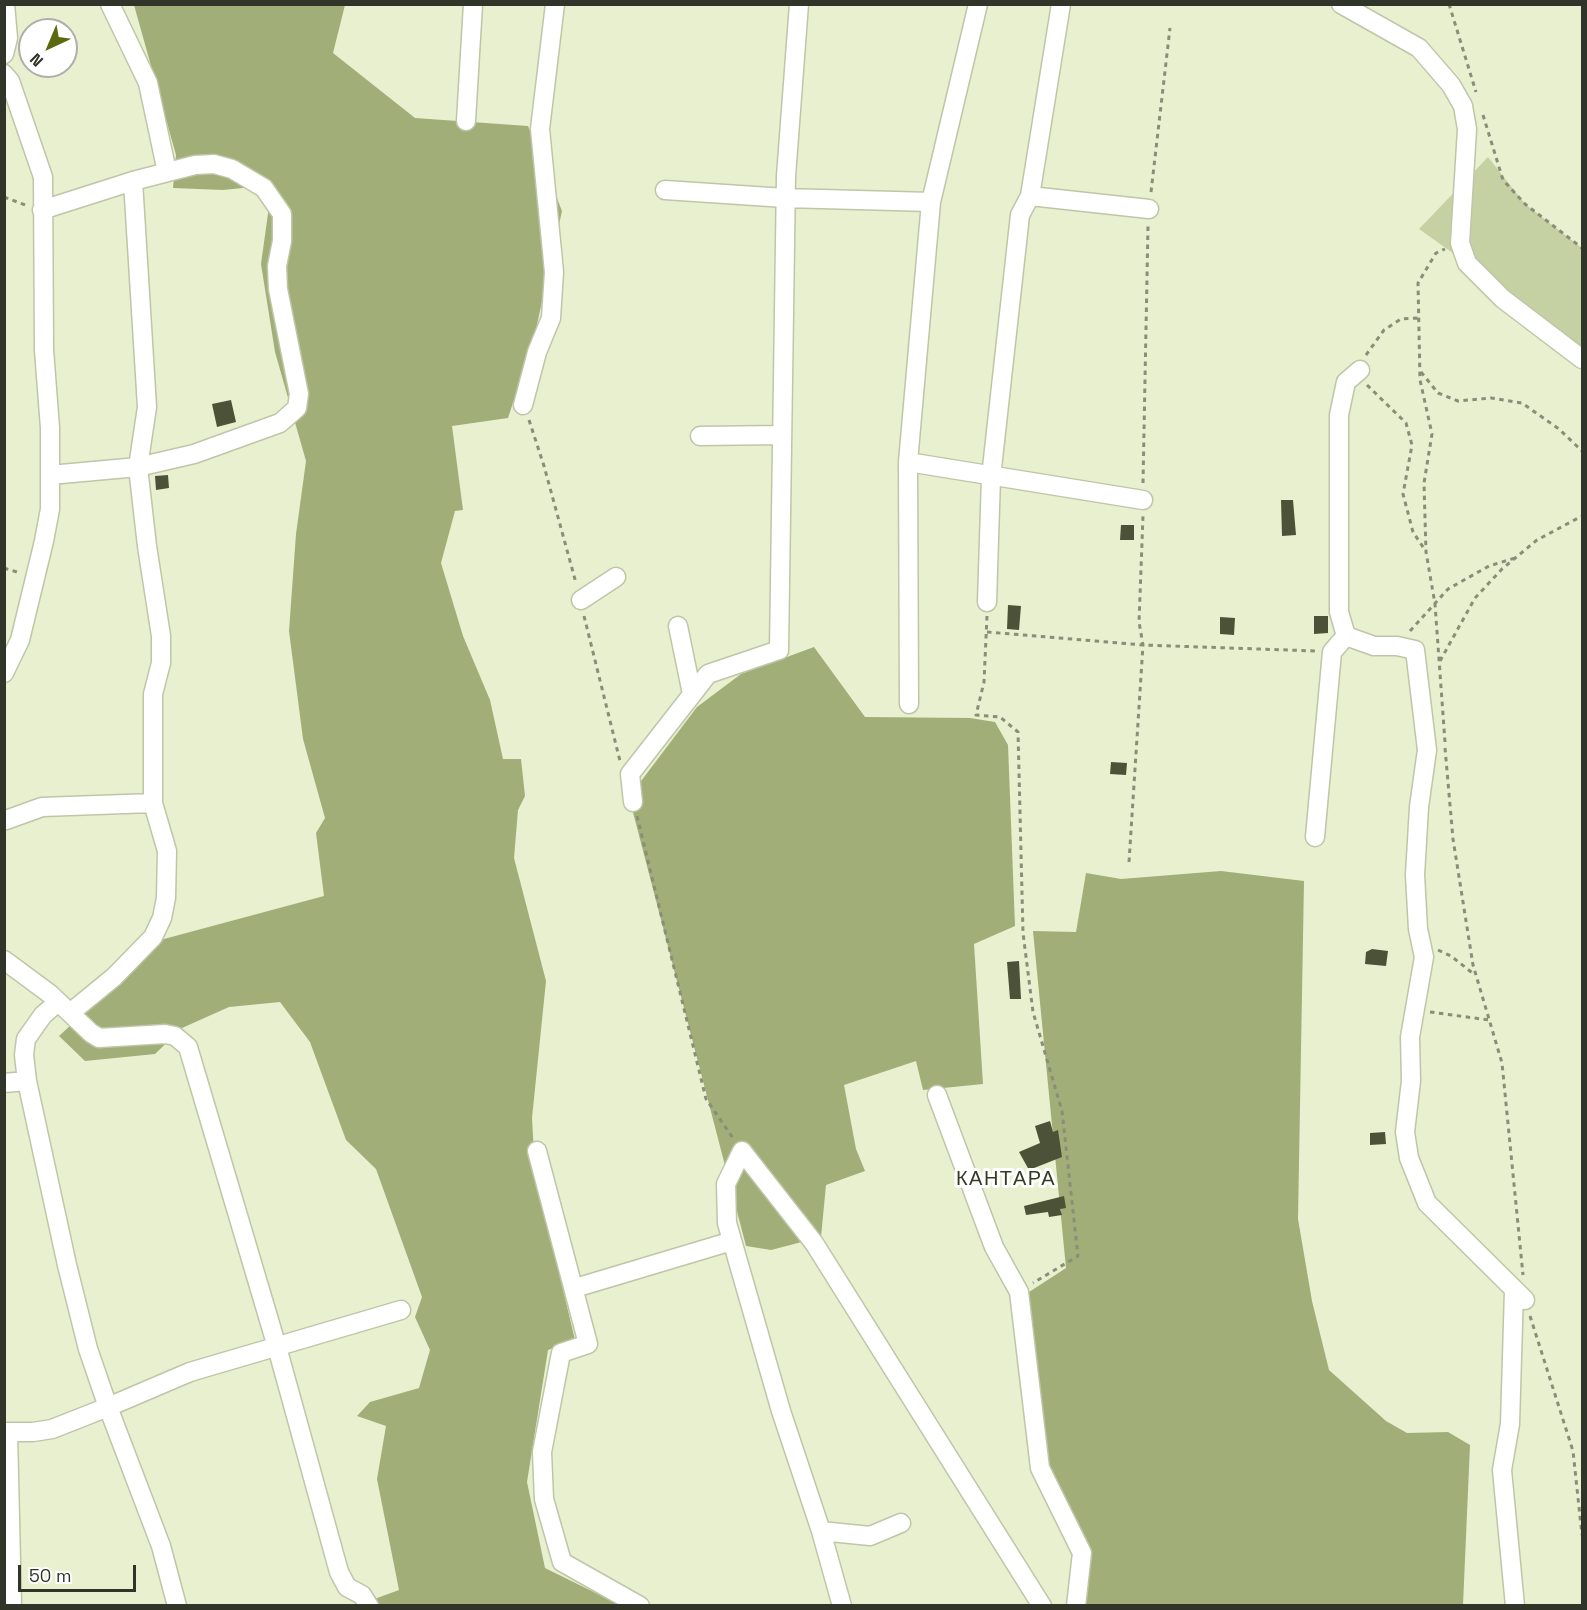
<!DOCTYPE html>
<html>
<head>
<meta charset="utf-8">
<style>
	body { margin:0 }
	#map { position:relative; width:1587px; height:1610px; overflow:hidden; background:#e8f0d0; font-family:"Space Grotesk",sans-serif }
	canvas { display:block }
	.frame { position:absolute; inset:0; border:6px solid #313428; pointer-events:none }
	.north { position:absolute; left:18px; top:18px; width:60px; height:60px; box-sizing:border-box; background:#fff; border:2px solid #adaea9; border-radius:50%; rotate:224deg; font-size:16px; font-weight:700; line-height:24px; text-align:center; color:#313428 }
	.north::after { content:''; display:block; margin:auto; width:21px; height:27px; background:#5b6910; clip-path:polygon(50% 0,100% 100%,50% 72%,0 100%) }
	.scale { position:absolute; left:18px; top:1565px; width:118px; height:27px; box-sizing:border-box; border:3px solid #313428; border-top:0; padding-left:8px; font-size:18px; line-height:21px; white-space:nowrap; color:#313428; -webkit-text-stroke:4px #fff; paint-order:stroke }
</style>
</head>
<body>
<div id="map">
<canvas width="1587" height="1610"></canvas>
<div class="frame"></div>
<div class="north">N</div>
<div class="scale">50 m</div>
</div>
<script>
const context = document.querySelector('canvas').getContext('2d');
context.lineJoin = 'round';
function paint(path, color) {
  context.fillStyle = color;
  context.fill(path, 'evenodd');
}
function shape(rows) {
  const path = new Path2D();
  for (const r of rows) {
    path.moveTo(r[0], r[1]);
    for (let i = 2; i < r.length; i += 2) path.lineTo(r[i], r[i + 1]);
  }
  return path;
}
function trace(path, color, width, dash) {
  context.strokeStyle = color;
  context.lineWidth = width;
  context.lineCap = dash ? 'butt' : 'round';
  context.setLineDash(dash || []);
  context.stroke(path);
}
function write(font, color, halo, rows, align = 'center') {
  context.font = font + ' "Space Grotesk",sans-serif';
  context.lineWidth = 6;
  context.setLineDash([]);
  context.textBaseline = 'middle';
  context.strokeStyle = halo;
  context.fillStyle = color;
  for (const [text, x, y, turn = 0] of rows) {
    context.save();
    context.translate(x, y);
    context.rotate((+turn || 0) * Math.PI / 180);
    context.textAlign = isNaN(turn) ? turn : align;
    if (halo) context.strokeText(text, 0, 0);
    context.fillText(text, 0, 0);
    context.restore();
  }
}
paint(shape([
	[1488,157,1525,204,1582,248,1582,359,1467,263,1419,229]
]), '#c6d1a3');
paint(shape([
	[134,5,345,5,333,53,415,118,528,126,562,211,534,338,508,418,452,426,463,510,455,511,441,563,463,636,490,700,503,759,521,759,525,796,518,810,514,858,546,981,532,1118,535,1172,575,1340,548,1350,527,1482,545,1568,620,1605,358,1605,399,1590,377,1479,386,1426,357,1416,370,1402,419,1388,430,1350,415,1317,422,1297,376,1169,346,1140,310,1042,280,1002,229,1007,182,1028,155,1054,85,1061,59,1036,164,939,324,896,316,833,325,818,303,739,289,631,296,534,306,461,275,352,261,264,272,185,223,190,173,188,176,155],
	[814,647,865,717,970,718,995,722,1008,745,1015,926,974,944,983,1084,923,1090,916,1061,844,1085,856,1149,865,1171,826,1185,821,1237,771,1250,746,1246,629,797,697,707,741,674],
	[1221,871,1304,881,1298,1219,1312,1301,1329,1370,1386,1421,1407,1433,1448,1432,1470,1445,1463,1605,1082,1605,1082,1553,1044,1461,1026,1294,1066,1268,1033,931,1076,932,1086,873,1121,879]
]), '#a1ae77');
paint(shape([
	[231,400,236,422,217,427,212,404],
	[168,475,169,488,156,490,155,476],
	[1281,500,1293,500,1296,535,1282,536],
	[1121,525,1134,525,1134,540,1120,540],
	[1008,605,1021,606,1019,630,1007,629],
	[1314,616,1328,616,1328,633,1314,634],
	[1220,617,1235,618,1234,635,1220,634],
	[1111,762,1127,763,1126,775,1110,774],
	[1372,949,1388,951,1386,966,1365,964,1366,952],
	[1019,961,1021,999,1010,999,1007,962],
	[1050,1121,1053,1132,1058,1130,1062,1157,1029,1170,1019,1152,1040,1143,1035,1126],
	[1385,1132,1386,1144,1370,1145,1370,1133],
	[1064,1196,1066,1208,1060,1209,1062,1215,1049,1217,1048,1212,1026,1215,1024,1206]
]), '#4c5237');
const minor = shape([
	[110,4,148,83,167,172],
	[1341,4,1419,48,1451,85,1463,106,1467,129,1460,243,1467,263,1503,299,1582,359],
	[4,54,8,38,5,4],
	[4,74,10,81,43,177,44,350,50,428,50,475],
	[466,121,473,4],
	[665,190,785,198,931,202,908,462,1143,500],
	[1030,196,1149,209],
	[931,202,978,4],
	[42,210,133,181,195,165,214,164,232,169,264,188,282,214,282,241,277,266,278,289,299,394,297,408,280,423,194,454,138,467,147,407,133,181],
	[1360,370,1346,382,1339,415,1339,612,1346,636,1374,646,1397,646,1415,650,1427,750,1419,807,1415,875,1418,929,1424,957,1410,1037,1411,1081,1405,1132,1409,1158,1427,1203,1525,1300],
	[523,405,537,352,551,318,554,272,540,129,555,4],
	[700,436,781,435],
	[908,462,909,704],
	[581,600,616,577],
	[987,602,991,477,1020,215,1030,196,1061,4],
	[678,626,692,694],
	[4,673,20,640,44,541,50,509,50,475,138,467,147,546,161,636,161,663,153,694,153,803,167,851,166,898,162,918,153,937,114,977,70,1013],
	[633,802,630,774,708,674,779,650,786,176,799,4],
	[6,820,42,807,153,803],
	[1315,837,1332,652,1346,636],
	[4,960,50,994,91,1033,99,1038,165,1034,175,1036,188,1047,277,1347,339,1572,347,1587,362,1595,369,1606],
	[27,1081,67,1265,88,1349,108,1407,190,1372,401,1310],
	[4,1083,27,1081,24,1055,26,1039,43,1015,58,1002],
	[937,1095,994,1247,1019,1292,1040,1468,1082,1553,1076,1606],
	[537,1151,588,1344,561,1353,542,1452,544,1499,562,1562,640,1606],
	[575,1288,732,1241],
	[1514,1290,1510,1424,1502,1470,1515,1606],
	[4,1432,8,1432,12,1606],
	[8,1432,33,1432,52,1429,108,1407,161,1546,177,1606],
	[821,1531,870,1536,901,1523],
	[842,1606,821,1531,781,1411,727,1223,726,1184,742,1151,814,1243,1042,1606]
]);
trace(minor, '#bfc6a8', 21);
trace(shape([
	[1449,4,1476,92],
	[1483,115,1503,180,1525,204,1582,248],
	[1151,192,1170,28],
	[4,197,28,206],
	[1366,355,1384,330,1401,319,1419,318],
	[1421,372,1438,393,1458,401,1491,398,1522,403,1559,429,1582,451],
	[1367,385,1406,423,1412,445,1403,494,1413,532,1425,550],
	[529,420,544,466,576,583],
	[1143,483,1148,226],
	[4,568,20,573],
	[584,616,620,761],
	[987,616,984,682,976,715,1000,717,1018,732,1023,933,1033,1012,1062,1111,1078,1256,1033,1283],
	[1410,631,1448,589,1489,566,1515,558],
	[987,632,1143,645,1316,651],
	[1440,661,1475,598,1502,569,1537,540,1582,516],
	[1445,742,1435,604,1426,552,1424,483,1432,434,1420,380,1418,283,1436,253,1445,249],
	[1445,748,1453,839,1473,965,1502,1063,1523,1275],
	[637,816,706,1099,733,1138],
	[1129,862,1143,645,1139,622,1143,516],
	[1438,950,1451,956,1475,975],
	[1430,1012,1489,1020],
	[1530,1316,1573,1451,1582,1535]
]), '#898e79', 3, [4.5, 4.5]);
trace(minor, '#fff', 18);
context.letterSpacing = '1.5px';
write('20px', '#363c23', '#fff', [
	["КАНТАРА",1006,1180]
]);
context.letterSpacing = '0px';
</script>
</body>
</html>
